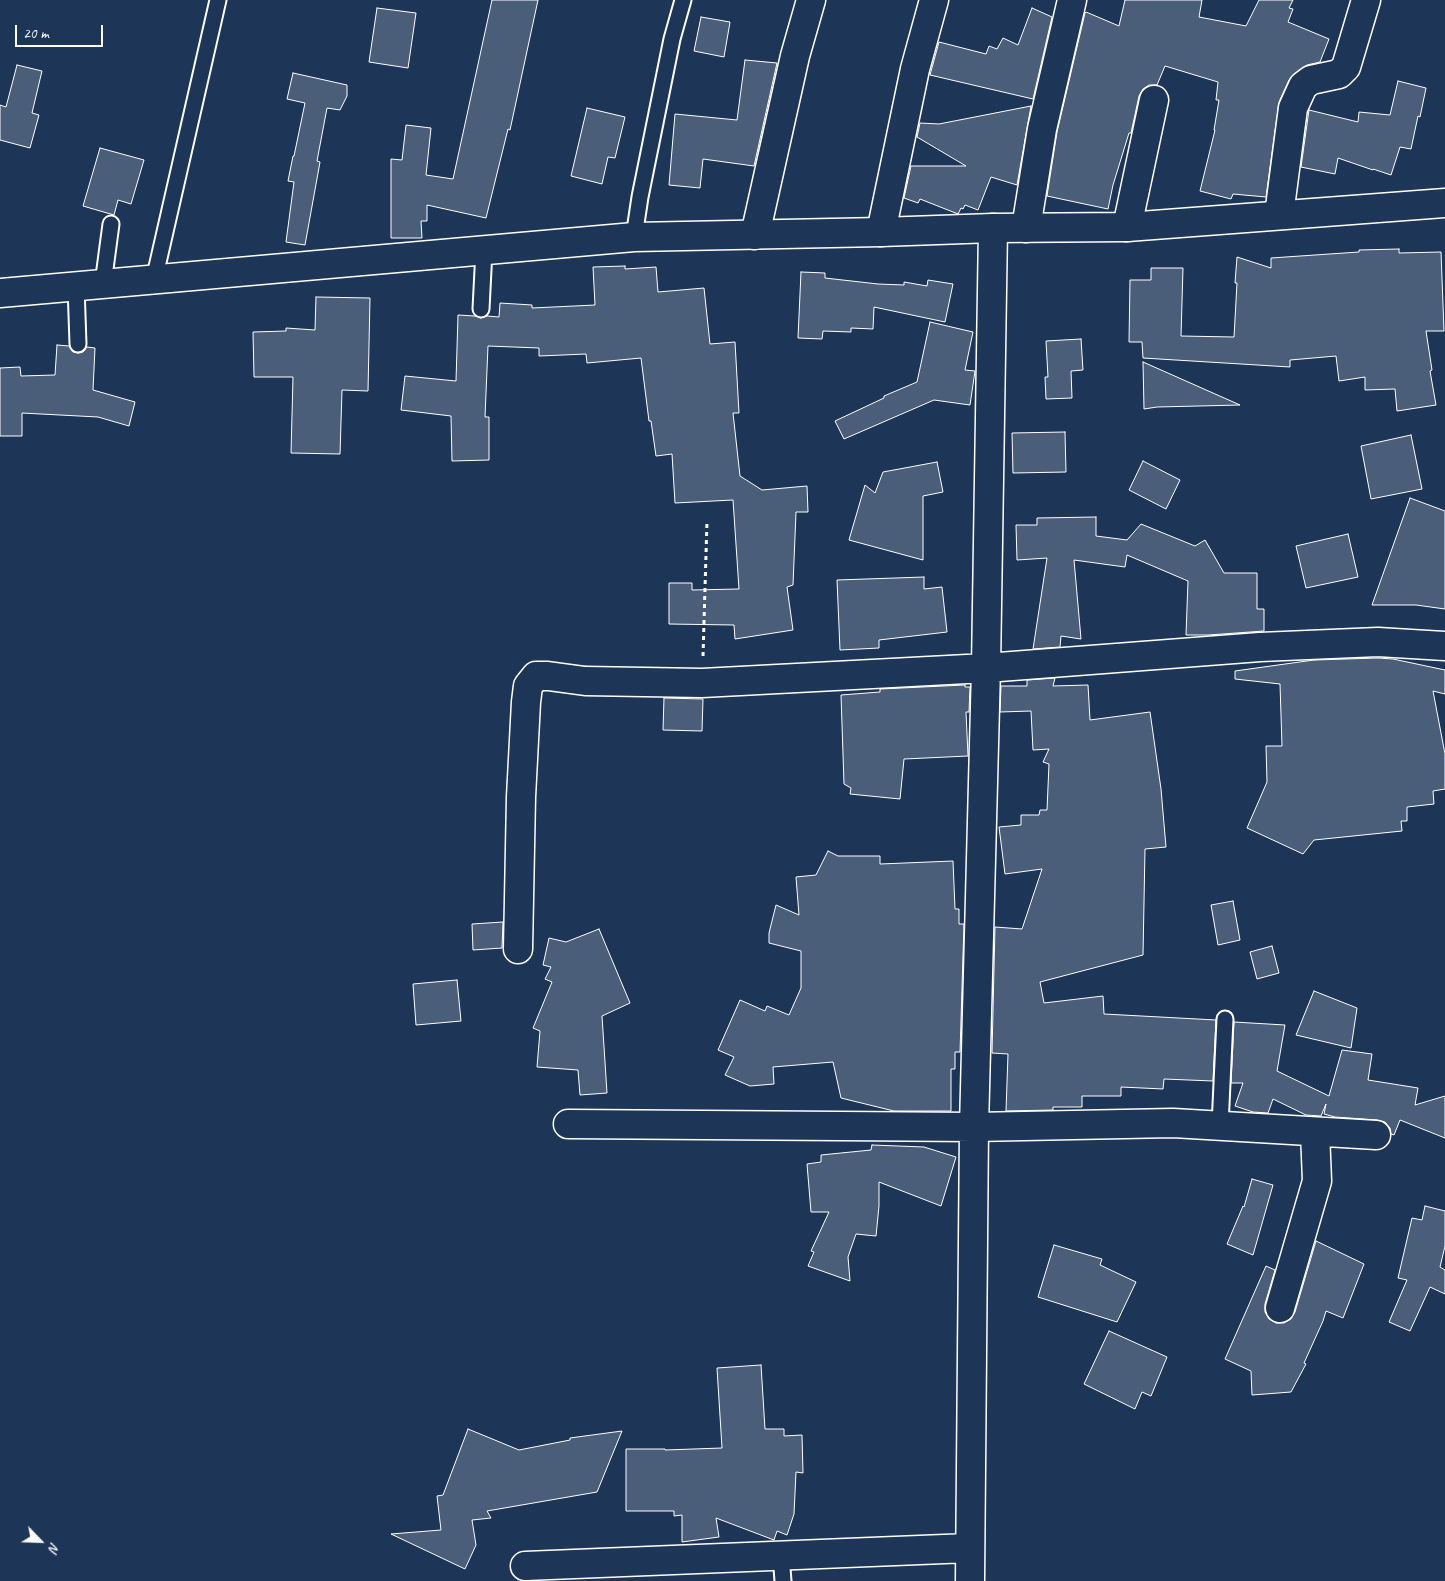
<!DOCTYPE html>
<html>
<head>
<meta charset="utf-8">
<style>
	body { margin:0 }
	#map { position:relative; width:1445px; height:1581px; overflow:hidden; background:#1d3557; font-family:Caveat,sans-serif }
	canvas { display:block }
	.north { position:absolute; left:15px; top:1516px; width:50px; height:50px; -webkit-text-stroke:4px #1d3557; paint-order:stroke; rotate:114deg; font-size:14px; font-weight:700; line-height:20px; text-align:center; color:#fff }
	.north::after { content:''; display:block; margin:auto; width:18px; height:22px; background:#fff; clip-path:polygon(50% 0,100% 100%,50% 72%,0 100%) }
	.scale { position:absolute; left:15px; top:25px; width:88px; height:22px; box-sizing:border-box; border:2px solid #fff; border-top:0; padding-left:6px; font-size:15px; line-height:18px; white-space:nowrap; color:#fff; -webkit-text-stroke:4px #1d3557; paint-order:stroke }
</style>
</head>
<body>
<div id="map">
<canvas width="1445" height="1581"></canvas>
<div class="north">N</div>
<div class="scale">20 m</div>
</div>
<script>
const context = document.querySelector('canvas').getContext('2d');
context.lineJoin = 'round';
function paint(path, color) {
  context.fillStyle = color;
  context.fill(path, 'evenodd');
}
function shape(rows) {
  const path = new Path2D();
  for (const r of rows) {
    path.moveTo(r[0], r[1]);
    for (let i = 2; i < r.length; i += 2) path.lineTo(r[i], r[i + 1]);
  }
  return path;
}
function trace(path, color, width, dash) {
  context.strokeStyle = color;
  context.lineWidth = width;
  context.lineCap = dash ? 'butt' : 'round';
  context.setLineDash(dash || []);
  context.stroke(path);
}
const building = shape([
	[492,0,538,0,510,130,508,129,486,218,427,205,427,221,421,221,422,238,391,238,391,159,402,160,406,125,431,128,426,175,453,179,492,0],
	[1125,0,1202,0,1199,17,1246,26,1259,0,1293,0,1289,8,1293,9,1288,22,1329,39,1320,62,1307,65,1294,74,1289,80,1279,102,1266,197,1233,194,1231,199,1200,191,1215,130,1214,130,1219,100,1216,100,1218,82,1165,66,1157,85,1149,85,1143,89,1139,96,1131,133,1129,133,1113,185,1108,209,1047,196,1057,132,1085,13,1086,12,1119,26,1125,0],
	[377,8,416,13,408,68,369,62,377,8],
	[1032,8,1052,17,1033,99,930,75,939,42,986,54,989,46,997,49,1003,38,1018,45,1032,8],
	[701,17,730,22,724,57,694,51,701,17],
	[745,60,777,63,754,166,703,159,700,188,669,185,675,114,737,120,745,60],
	[17,65,42,71,32,113,39,115,30,148,0,140,0,105,6,107,17,65],
	[293,73,347,85,347,96,340,110,327,108,317,161,320,162,305,245,286,242,294,182,288,181,293,156,294,156,305,103,287,99,293,73],
	[1398,81,1426,88,1420,117,1418,116,1411,149,1400,147,1391,175,1373,169,1373,170,1338,158,1335,174,1301,167,1309,110,1358,122,1359,112,1390,115,1398,81],
	[1031,106,1017,185,991,177,978,210,965,205,963,209,961,208,958,214,920,199,918,203,904,198,911,166,966,166,917,137,920,123,939,124,1031,106],
	[587,108,625,117,615,158,608,157,602,184,571,176,587,108],
	[100,148,144,160,131,204,118,200,114,215,83,206,100,148],
	[1399,249,1399,253,1441,252,1444,331,1426,331,1432,370,1430,371,1436,405,1397,411,1395,389,1365,390,1365,377,1339,381,1336,356,1290,360,1290,367,1143,358,1142,342,1129,342,1130,280,1151,280,1151,268,1183,268,1181,336,1234,337,1237,283,1235,283,1237,257,1271,268,1271,258,1359,252,1359,250,1399,249],
	[625,266,625,269,656,267,658,292,704,288,710,344,735,342,739,413,733,413,740,476,762,490,807,486,808,512,796,512,793,585,787,587,793,630,735,639,734,625,669,624,669,583,692,583,692,590,739,589,733,500,675,503,672,454,656,456,651,421,649,421,641,358,587,363,586,354,539,356,539,348,488,346,485,417,489,417,489,460,452,461,451,416,401,410,405,376,456,381,458,315,475,316,481,318,487,316,499,317,500,303,532,305,532,308,595,305,593,267,625,266],
	[801,272,825,273,825,278,878,284,904,285,904,282,927,286,928,280,953,284,945,322,874,307,873,329,851,328,851,332,823,331,822,339,798,338,801,272],
	[316,297,370,298,368,391,342,390,340,454,291,453,293,377,254,377,253,332,286,331,286,328,315,330,316,297],
	[930,322,973,332,965,370,975,371,970,405,934,400,844,439,835,421,884,398,884,396,917,382,930,322],
	[1081,339,1083,370,1071,371,1072,398,1046,399,1045,377,1048,377,1046,341,1081,339],
	[57,345,69,346,73,352,78,353,83,352,87,347,95,348,93,390,135,402,129,426,98,417,22,413,22,436,0,436,0,368,20,367,21,376,55,375,57,345],
	[1143,362,1240,405,1157,407,1144,409,1143,362],
	[1065,432,1066,472,1013,473,1012,433,1065,432],
	[1411,435,1422,489,1371,499,1361,446,1411,435],
	[1143,461,1180,480,1166,509,1129,490,1143,461],
	[937,462,943,492,923,496,923,560,849,540,865,485,875,493,883,472,937,462],
	[1410,498,1445,511,1445,609,1416,605,1372,605,1410,498],
	[1096,517,1096,536,1127,540,1141,524,1195,546,1205,540,1224,573,1257,573,1257,609,1264,609,1264,631,1208,635,1186,635,1188,581,1127,555,1125,567,1074,560,1081,639,1061,636,1060,647,1033,649,1047,558,1017,560,1016,525,1037,525,1037,518,1096,517],
	[1348,534,1358,577,1306,588,1296,546,1348,534],
	[924,577,924,589,942,587,947,632,879,640,879,648,840,650,837,580,924,577],
	[1378,658,1393,659,1445,670,1445,694,1433,691,1445,754,1445,789,1433,791,1434,804,1407,807,1407,821,1401,821,1402,831,1314,840,1303,854,1247,828,1267,782,1266,746,1282,746,1280,684,1235,679,1235,671,1314,660,1378,658],
	[1055,678,1053,686,1088,685,1090,720,1150,712,1161,789,1166,847,1145,849,1143,955,1040,982,1044,1003,1103,996,1104,1014,1216,1020,1213,1081,1164,1079,1163,1089,1121,1087,1121,1096,1082,1096,1082,1107,1053,1107,1053,1110,1006,1111,1008,1054,992,1053,995,927,1022,929,1042,869,1005,874,999,827,1021,825,1021,815,1039,815,1040,810,1047,810,1049,764,1043,762,1049,749,1033,750,1031,711,1000,712,1001,686,1027,686,1027,680,1055,678],
	[965,685,965,687,970,687,969,712,966,712,968,756,904,759,900,799,850,794,851,788,844,784,841,695,880,692,880,689,965,685],
	[664,698,703,699,702,731,663,730,664,698],
	[828,851,838,856,880,856,880,864,953,861,955,909,959,909,959,924,964,924,960,1052,955,1052,955,1069,951,1069,951,1111,894,1111,841,1098,833,1062,773,1067,774,1084,750,1086,725,1075,734,1057,718,1050,740,1000,765,1011,767,1006,789,1015,801,988,801,951,769,943,769,933,776,905,799,915,796,877,816,875,828,851],
	[1233,901,1240,940,1218,945,1211,905,1233,901],
	[503,922,502,948,473,950,472,924,503,922],
	[599,929,630,1003,602,1016,607,1093,580,1095,578,1070,537,1067,540,1031,533,1028,552,982,545,979,551,967,543,965,549,938,566,942,599,929],
	[1272,946,1279,973,1257,979,1250,952,1272,946],
	[457,980,461,1021,416,1025,413,984,457,980],
	[1314,991,1357,1008,1351,1048,1296,1035,1314,991],
	[1234,1022,1285,1025,1277,1071,1329,1096,1342,1050,1372,1054,1368,1080,1418,1088,1415,1105,1445,1096,1445,1138,1400,1120,1394,1135,1391,1134,1390,1128,1385,1122,1377,1120,1335,1117,1324,1114,1326,1104,1321,1116,1306,1115,1273,1099,1268,1113,1253,1112,1235,1106,1243,1083,1231,1083,1234,1022],
	[872,1145,924,1147,956,1157,941,1206,879,1182,879,1206,876,1236,856,1234,848,1257,850,1281,808,1266,814,1252,811,1251,829,1212,811,1212,807,1164,821,1162,821,1155,871,1150,872,1145],
	[1252,1179,1273,1185,1253,1255,1227,1244,1243,1206,1244,1207,1252,1179],
	[1425,1206,1445,1211,1445,1246,1440,1267,1445,1270,1445,1294,1430,1287,1410,1331,1389,1322,1407,1280,1398,1278,1412,1218,1422,1220,1425,1206],
	[1316,1241,1364,1264,1343,1318,1326,1311,1323,1321,1304,1363,1306,1364,1291,1392,1252,1395,1251,1371,1225,1359,1266,1266,1275,1270,1265,1304,1265,1312,1269,1319,1276,1323,1284,1323,1291,1319,1295,1312,1316,1241],
	[1054,1245,1102,1259,1100,1265,1136,1282,1117,1322,1038,1297,1054,1245],
	[1109,1331,1167,1357,1151,1396,1142,1392,1135,1409,1084,1384,1109,1331],
	[761,1365,765,1429,784,1429,784,1436,802,1435,803,1473,796,1472,794,1514,787,1535,777,1531,774,1540,716,1518,719,1537,682,1542,682,1515,674,1516,674,1511,626,1511,626,1449,665,1449,665,1450,722,1448,717,1368,761,1365],
	[468,1429,519,1450,570,1440,570,1438,622,1431,597,1492,487,1511,491,1518,472,1520,476,1545,465,1569,391,1534,441,1530,437,1496,443,1495,468,1429]
]);
paint(building, '#4a5d79');
trace(building, '#fff', 1);
const lane = shape([
	[634,237,640,197,672,39,683,0],
	[154,280,218,0],
	[103,284,111,224],
	[76,286,78,344],
	[481,309,484,250],
	[1220,1126,1225,1019],
	[781,1555,783,1581]
]);
const street = shape([
	[1279,215,1293,108,1303,86,1311,80,1339,74,1346,67,1366,0],
	[1127,227,1154,100],
	[1026,228,1042,129,1072,0],
	[881,232,915,69,934,0],
	[755,235,795,56,811,0],
	[518,949,521,797,526,702,528,686,536,676,548,676,585,681,702,683,986,668,1260,647,1378,642,1445,646],
	[568,1124,974,1127,1173,1123,1376,1135],
	[1280,1308,1317,1181,1315,1132],
	[525,1566,969,1548],
	[970,1581,974,1127,986,668,993,228]
]);
const secondary = shape([
	[0,293,634,237,881,232,993,228,1127,227,1445,203]
]);
trace(lane, '#fff', 19);
trace(street, '#fff', 31);
trace(secondary, '#fff', 31);
trace(shape([
	[703,656,707,521]
]), '#fff', 3, [4, 4]);
trace(lane, '#1d3557', 15);
trace(street, '#1d3557', 28);
trace(secondary, '#1d3557', 28);
</script>
</body>
</html>
